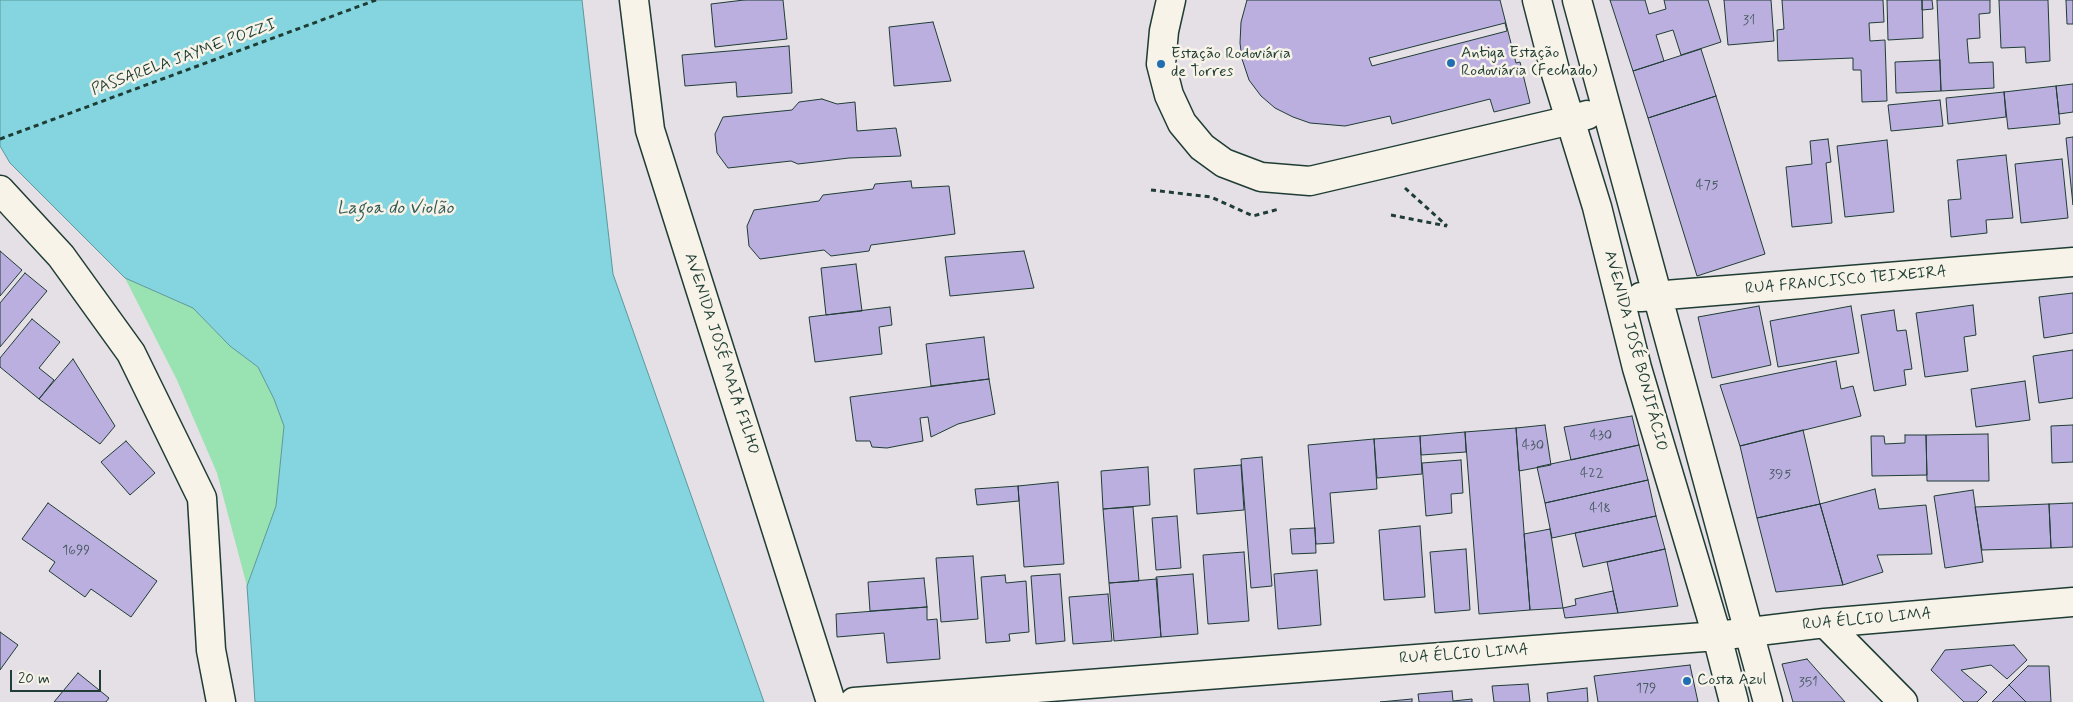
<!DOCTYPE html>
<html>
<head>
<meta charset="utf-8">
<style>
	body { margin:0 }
	#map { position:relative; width:2073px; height:702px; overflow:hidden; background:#e5dfe6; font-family:Mynerve,sans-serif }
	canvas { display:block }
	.scale { position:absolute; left:10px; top:670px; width:91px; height:22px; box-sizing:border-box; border:2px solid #1f3d34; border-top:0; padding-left:6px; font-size:15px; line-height:18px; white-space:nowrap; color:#1f3d34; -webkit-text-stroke:4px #f7f3e8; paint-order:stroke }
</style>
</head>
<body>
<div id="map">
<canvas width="2073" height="702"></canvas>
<div class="scale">20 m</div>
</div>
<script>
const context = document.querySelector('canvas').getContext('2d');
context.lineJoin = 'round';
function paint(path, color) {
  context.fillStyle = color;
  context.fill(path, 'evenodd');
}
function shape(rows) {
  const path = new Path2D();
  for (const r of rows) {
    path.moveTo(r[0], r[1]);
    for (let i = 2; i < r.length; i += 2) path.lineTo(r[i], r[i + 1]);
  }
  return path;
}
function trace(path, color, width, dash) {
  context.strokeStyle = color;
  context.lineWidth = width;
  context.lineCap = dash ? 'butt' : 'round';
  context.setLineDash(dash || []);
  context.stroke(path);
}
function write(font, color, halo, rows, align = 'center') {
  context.font = font + ' Mynerve,sans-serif';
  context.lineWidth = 5;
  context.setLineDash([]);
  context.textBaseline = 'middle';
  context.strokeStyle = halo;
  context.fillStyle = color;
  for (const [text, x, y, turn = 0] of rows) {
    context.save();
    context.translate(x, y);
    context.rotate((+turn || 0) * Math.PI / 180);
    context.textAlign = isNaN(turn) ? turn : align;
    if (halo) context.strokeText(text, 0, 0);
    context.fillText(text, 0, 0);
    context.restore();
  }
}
paint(shape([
	[125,278,193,308,230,346,258,367,274,399,284,426,276,506,247,586,217,473,177,380]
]), '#99e2b1');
const water = shape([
	[0,0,582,0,613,274,764,702,255,702,247,586,276,506,284,426,274,399,258,367,230,346,193,308,125,278,10,163,0,146,0,0]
]);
paint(water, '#84d5df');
trace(water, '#5c989b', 1);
const building = shape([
	[744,0,783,0,787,39,715,47,711,4,744,0],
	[1247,0,1500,0,1516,63,1520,62,1530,103,1494,112,1490,99,1392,124,1390,116,1345,126,1310,123,1293,117,1275,108,1261,96,1249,80,1242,59,1240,43,1241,22,1247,0],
	[1505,23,1507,31,1372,66,1369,58,1505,23],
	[1610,0,1645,0,1649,14,1666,9,1664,0,1708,0,1721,42,1681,55,1673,30,1656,35,1664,61,1633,71,1610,0],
	[1724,0,1771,0,1774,41,1728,45,1724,0],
	[1782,0,1883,0,1884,22,1869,23,1870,41,1885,40,1887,101,1862,102,1861,70,1853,70,1853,58,1778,61,1777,30,1784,29,1782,0],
	[1887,0,1922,0,1923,38,1888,40,1887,0],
	[1922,0,1932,0,1933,9,1922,10,1922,0],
	[1937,0,1990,0,1990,13,1979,14,1980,38,1967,39,1969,63,1993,62,1994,88,1941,91,1937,0],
	[1999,0,2048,0,2050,61,2026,63,2025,47,2001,48,1999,0],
	[2066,0,2073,0,2073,24,2067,24,2066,0],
	[933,22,951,81,894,86,889,27,933,22],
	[789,46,792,93,737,97,736,82,685,86,682,55,789,46],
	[1701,49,1716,96,1648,118,1633,71,1701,49],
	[1940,60,1941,91,1896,93,1895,62,1940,60],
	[2073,84,2073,112,2059,114,2056,86,2073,84],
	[2056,86,2060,124,2008,129,2004,92,2056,86],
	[2004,92,2006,117,1948,124,1946,98,2004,92],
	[1716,96,1765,254,1697,276,1648,118,1716,96],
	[822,99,837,104,855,102,857,131,896,128,901,156,849,158,798,164,791,161,728,168,717,153,715,134,723,117,792,110,799,102,822,99],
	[1940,100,1943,126,1891,131,1888,105,1940,100],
	[2073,137,2073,205,2066,138,2073,137],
	[1828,139,1831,162,1826,163,1832,223,1792,227,1786,167,1812,164,1810,141,1828,139],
	[1887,140,1894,212,1845,217,1837,146,1887,140],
	[2006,155,2013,218,1986,220,1987,233,1951,237,1948,200,1961,199,1957,160,2006,155],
	[2062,159,2068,218,2021,223,2015,164,2062,159],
	[911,181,912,188,949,186,955,234,871,245,869,251,831,256,824,250,760,259,749,246,747,226,754,210,819,201,823,195,873,189,875,184,911,181],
	[0,251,22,270,0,296,0,251],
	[1024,251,1034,288,950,296,945,257,1024,251],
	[856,264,862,311,826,315,821,268,856,264],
	[25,273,47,291,0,347,0,303,25,273],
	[2073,293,2073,333,2044,338,2039,297,2073,293],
	[1973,305,1976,335,1964,337,1968,371,1925,377,1916,313,1973,305],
	[1759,306,1771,365,1712,378,1698,317,1759,306],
	[1851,306,1859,353,1778,367,1770,321,1851,306],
	[890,307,892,325,879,327,882,354,815,362,809,317,890,307],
	[1894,310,1897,331,1906,330,1912,369,1904,370,1906,385,1874,391,1861,315,1894,310],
	[32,319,60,342,39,368,54,380,39,399,0,367,0,358,32,319],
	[984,337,989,379,931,386,926,344,984,337],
	[2073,350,2073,398,2039,403,2033,356,2073,350],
	[73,359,115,426,100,444,39,399,73,359],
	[1836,361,1841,389,1853,386,1861,416,1740,446,1720,385,1836,361],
	[989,379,995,414,958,424,931,437,928,417,920,418,923,441,887,448,872,447,870,441,856,441,850,397,989,379],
	[2025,381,2030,420,1976,427,1971,389,2025,381],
	[1632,416,1639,445,1571,460,1564,427,1632,416],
	[1545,425,1551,465,1519,471,1516,428,1545,425],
	[2073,425,2073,462,2052,463,2051,426,2073,425],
	[1516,428,1530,610,1479,614,1465,432,1516,428],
	[1803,430,1820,504,1757,518,1740,446,1803,430],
	[1465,432,1466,452,1421,455,1420,436,1465,432],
	[1988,434,1989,481,1927,481,1926,435,1988,434],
	[1905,435,1926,435,1927,475,1872,476,1871,436,1884,436,1885,444,1905,443,1905,435],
	[1420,436,1422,474,1377,478,1374,439,1420,436],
	[1374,439,1377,489,1330,493,1334,543,1316,544,1308,445,1374,439],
	[126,441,155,473,130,495,101,462,126,441],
	[1639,445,1648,480,1545,503,1537,467,1639,445],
	[1262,457,1272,586,1251,588,1241,459,1262,457],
	[1461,460,1463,493,1451,494,1452,513,1426,516,1422,463,1461,460],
	[1241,465,1244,510,1197,514,1194,469,1241,465],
	[1148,467,1150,505,1103,509,1101,471,1148,467],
	[1648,480,1656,516,1552,538,1545,503,1648,480],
	[1058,482,1064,564,1024,567,1018,486,1058,482],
	[1018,486,1019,501,977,505,975,489,1018,486],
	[1875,489,1879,509,1926,505,1932,554,1877,555,1883,572,1843,585,1820,504,1875,489],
	[1973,490,1983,562,1945,568,1934,496,1973,490],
	[48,503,157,581,131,617,91,589,85,597,49,571,55,562,22,539,48,503],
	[2073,503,2073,547,2051,548,2049,504,2073,503],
	[1820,504,1843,585,1776,592,1757,518,1820,504],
	[2049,504,2051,548,1982,550,1975,507,2049,504],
	[1133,507,1139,581,1109,583,1103,509,1133,507],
	[1177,516,1181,568,1156,570,1152,518,1177,516],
	[1656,516,1665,549,1583,567,1575,533,1656,516],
	[1420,526,1425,597,1384,600,1379,530,1420,526],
	[1315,528,1316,553,1292,554,1290,529,1315,528],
	[1550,529,1563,608,1530,610,1524,534,1550,529],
	[1466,549,1470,610,1435,613,1430,552,1466,549],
	[1665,549,1678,606,1618,613,1607,562,1665,549],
	[1244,552,1249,621,1208,624,1203,555,1244,552],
	[973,556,978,619,941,622,936,558,973,556],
	[1317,570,1321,625,1278,629,1274,574,1317,570],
	[1060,574,1065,641,1036,644,1031,576,1060,574],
	[1193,574,1198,634,1161,637,1156,577,1193,574],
	[1005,575,1006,583,1026,581,1029,632,1009,634,1010,641,986,643,981,577,1005,575],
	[924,578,927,607,870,611,868,582,924,578],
	[1157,579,1161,637,1114,641,1109,583,1157,579],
	[1613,591,1618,613,1565,618,1563,608,1576,605,1575,599,1613,591],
	[1108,594,1112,641,1073,644,1069,597,1108,594],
	[927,607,927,620,937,619,940,659,887,663,884,633,837,637,836,614,927,607],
	[0,632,18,645,0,670,0,632],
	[2014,645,2027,660,2007,679,1991,665,1961,670,1987,692,1977,702,1964,702,1931,670,1945,650,2014,645],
	[1807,659,1845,702,1793,702,1782,664,1807,659],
	[1690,665,1698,702,1598,702,1594,676,1690,665],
	[2028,666,2049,666,2051,702,2026,702,2009,685,2028,666],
	[78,673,109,698,106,702,54,702,78,673],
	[1528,684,1530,702,1494,702,1492,686,1528,684],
	[2009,685,2026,702,1992,702,2009,685],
	[1587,688,1588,702,1548,702,1547,693,1587,688],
	[1452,691,1453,701,1472,699,1472,702,1419,702,1418,694,1452,691],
	[1412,699,1412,702,1380,702,1412,699]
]);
paint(building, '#bbafe0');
trace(building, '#1f3d34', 1);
const minor = shape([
	[634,0,650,130,831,702],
	[1171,0,1164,31,1161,64,1169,95,1182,123,1202,147,1224,163,1261,177,1310,181,1571,120,1587,115],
	[1537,0,1556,74,1597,207,1637,368,1717,636,1734,702],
	[1577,0,1768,702],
	[0,190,61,256,131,353,202,498,211,650,221,702],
	[1641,297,2073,262],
	[1825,623,1903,702],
	[854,702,1717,636,1825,623,2073,602]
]);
trace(minor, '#1f3d34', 31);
trace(shape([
	[0,139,376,0],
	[1405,188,1447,226],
	[1151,190,1211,197,1253,216,1279,209],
	[1391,215,1447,226]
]), '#1f3d34', 3, [5, 4]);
trace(minor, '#f7f3e8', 28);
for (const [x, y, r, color] of [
	[1451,63,5,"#1f6fb2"],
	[1161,64,5,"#1f6fb2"],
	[1687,681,5,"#1f6fb2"]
]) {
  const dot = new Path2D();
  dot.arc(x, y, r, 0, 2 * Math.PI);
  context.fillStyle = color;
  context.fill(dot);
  trace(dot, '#f7f3e8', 2);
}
write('14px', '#465a5f', null, [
	["31",1749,21],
	["475",1707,186],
	["430",1601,436],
	["430",1533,446],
	["422",1592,474],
	["395",1780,475],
	["418",1600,509],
	["1699",76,551],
	["351",1808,683],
	["179",1646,689]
]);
write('16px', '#1f3d34', '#f7f3e8', [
	["Antiga Estação",1461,54],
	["Rodoviária (Fechado)",1461,72],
	["Estação Rodoviária",1171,55],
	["de Torres",1171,73],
	["Costa Azul",1697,681]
], 'left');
write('16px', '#1f3d34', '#f7f3e8', [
	["PASSARELA JAYME POZZI",184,58,-20],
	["RUA FRANCISCO TEIXEIRA",1846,281,-5],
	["AVENIDA JOSÉ BONIFÁCIO",1635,351,75],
	["AVENIDA JOSÉ MAIA FILHO",721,354,72],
	["RUA ÉLCIO LIMA",1867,620,-5],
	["RUA ÉLCIO LIMA",1464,655,-4]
]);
write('italic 18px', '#335b56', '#f7f3e8', [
	["Lagoa do Violão",395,209]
]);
</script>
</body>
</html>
